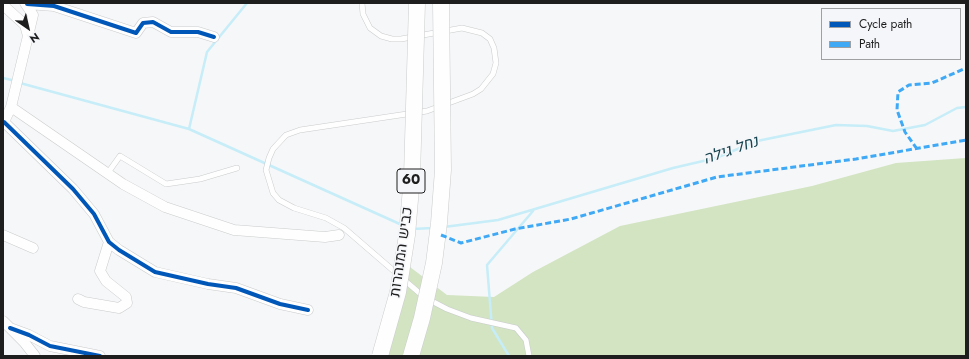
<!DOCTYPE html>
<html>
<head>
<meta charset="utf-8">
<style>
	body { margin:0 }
	#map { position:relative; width:969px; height:359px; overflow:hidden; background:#f6f7f8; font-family:Jost,sans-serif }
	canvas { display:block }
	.frame { position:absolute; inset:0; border:4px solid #1e1e1f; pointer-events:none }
	.legend { position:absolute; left:821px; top:8px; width:140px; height:52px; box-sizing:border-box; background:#f5f6f9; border:1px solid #9fa0a2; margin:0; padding:5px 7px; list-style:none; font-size:12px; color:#1e1e1f }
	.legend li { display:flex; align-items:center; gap:8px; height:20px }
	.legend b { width:20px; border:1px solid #9fa0a2 }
	.north { position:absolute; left:8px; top:8px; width:40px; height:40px; -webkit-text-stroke:3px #f5f6f9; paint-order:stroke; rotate:146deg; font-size:11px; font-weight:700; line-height:16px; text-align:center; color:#1e1e1f }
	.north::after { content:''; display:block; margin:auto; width:14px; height:18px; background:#1e1e1f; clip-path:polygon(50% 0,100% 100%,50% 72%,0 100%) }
</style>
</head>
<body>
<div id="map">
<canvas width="969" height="359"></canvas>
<div class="frame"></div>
<ul class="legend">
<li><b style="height:5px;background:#0057b8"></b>Cycle path</li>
<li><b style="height:5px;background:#3fa9f5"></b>Path</li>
</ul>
<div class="north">N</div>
</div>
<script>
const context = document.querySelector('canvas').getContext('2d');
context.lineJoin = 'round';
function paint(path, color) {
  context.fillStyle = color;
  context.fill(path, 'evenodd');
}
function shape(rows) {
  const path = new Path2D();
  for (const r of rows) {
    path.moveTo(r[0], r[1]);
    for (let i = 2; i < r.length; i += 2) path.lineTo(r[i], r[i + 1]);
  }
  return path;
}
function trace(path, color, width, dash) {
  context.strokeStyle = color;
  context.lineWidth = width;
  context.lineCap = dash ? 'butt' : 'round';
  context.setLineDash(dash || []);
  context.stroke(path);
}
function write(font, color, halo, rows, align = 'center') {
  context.font = font + ' Jost,Heebo,sans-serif';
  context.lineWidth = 3;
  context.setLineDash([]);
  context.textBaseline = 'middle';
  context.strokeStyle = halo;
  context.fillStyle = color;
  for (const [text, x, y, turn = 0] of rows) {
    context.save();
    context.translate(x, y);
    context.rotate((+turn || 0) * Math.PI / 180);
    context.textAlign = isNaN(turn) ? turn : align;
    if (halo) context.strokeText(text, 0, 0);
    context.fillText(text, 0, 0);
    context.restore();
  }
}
paint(shape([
	[966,158,966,356,388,356,406,264,447,295,494,297,533,272,620,226,812,186,896,163]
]), '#d2e4c2');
trace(shape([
	[3,78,16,81],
	[20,83,189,129,402,225],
	[189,129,207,52,247,3],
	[444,227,498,220,673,168,716,158,757,141,836,125,867,126,893,131,925,125,957,108,966,107],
	[412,229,433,228],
	[509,356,492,328,487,265,533,211]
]), '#c6edf8', 2.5);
const service = shape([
	[362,3,363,14,370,28,381,36,392,39,401,39,462,28,482,33,490,39,494,48,496,63,493,74,481,89,473,94,427,111,300,130,286,135,273,149,269,158,266,170,273,193,279,200,294,208,326,218,344,228,424,297,447,309,471,318,516,328,526,340,529,356],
	[107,174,120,156,166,184,200,179,237,168]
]);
const minor = shape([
	[27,4,54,6,136,33,143,23,153,22,171,32,198,32,214,37],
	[3,5,25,25,28,36],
	[11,107,123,184,165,207,234,230,325,237,339,235],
	[4,122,73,189,94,214,109,242,119,250,155,272,208,284,236,288,280,304,308,310],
	[3,124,11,107,33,15,25,3],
	[3,235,33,248],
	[78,299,84,302,119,308,127,303,126,297,106,281,100,271,109,242],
	[3,321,24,342,35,356],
	[10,328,29,335,50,346,100,356]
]);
trace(service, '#cacbcc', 6);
trace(minor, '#cacbcc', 11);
trace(service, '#fefefe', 5);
trace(minor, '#fefefe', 10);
const trunkBridge = shape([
	[380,356,398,292,407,235,412,176,417,3],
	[411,356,422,318,434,263,439,223,443,170,441,3]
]);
trace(trunkBridge, '#cacbcc', 17, []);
trace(trunkBridge, '#fefefe', 16);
trace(shape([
	[917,149,905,132,897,110,898,92,909,85,932,83,966,68],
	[441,235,461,243,515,229,571,219,717,177,856,159,966,140]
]), '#3fa9f5', 3, [6, 3]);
trace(shape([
	[27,4,54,6,136,33,143,23,153,22,171,32,198,32,214,37],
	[4,122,73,189,94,214,109,242,119,250,155,272,208,284,236,288,280,304,308,310],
	[10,328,29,335,50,346,100,356]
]), '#0057b8', 4);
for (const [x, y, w] of [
	[411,181,28]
]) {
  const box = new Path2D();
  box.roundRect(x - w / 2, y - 12, w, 24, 3);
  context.fillStyle = '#f5f6f9';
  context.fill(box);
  trace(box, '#1e1e1f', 1);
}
write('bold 14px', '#1e1e1f', null, [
	["60",411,181]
]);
write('15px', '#1e1e1f', '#f5f6f9', [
	["כביש המנהרות",402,252,-82]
]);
write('italic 16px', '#184550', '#f5f6f9', [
	["נחל גילה",731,151,-19]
]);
</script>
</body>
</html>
